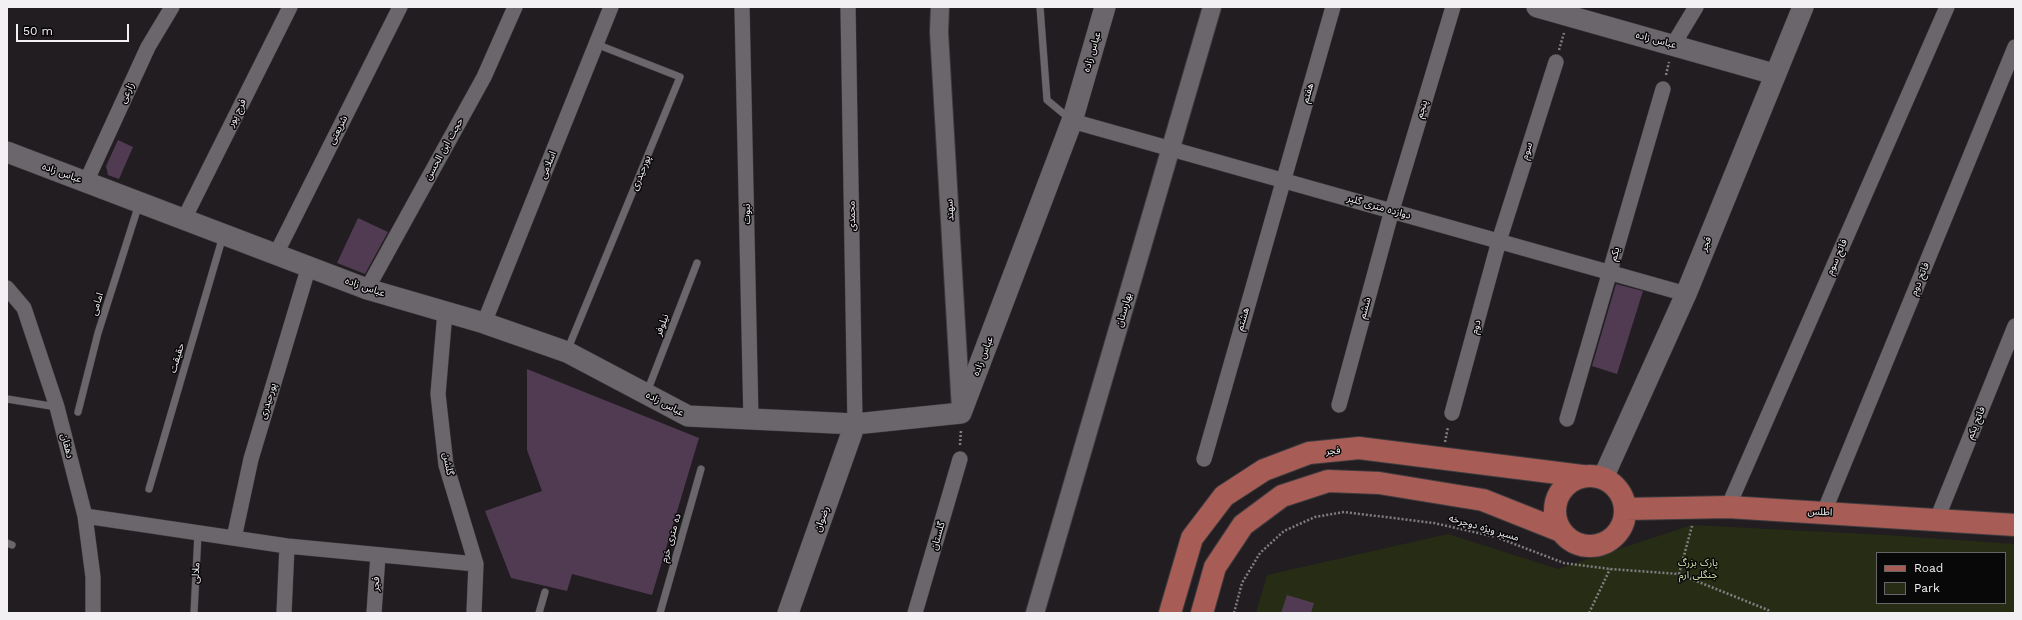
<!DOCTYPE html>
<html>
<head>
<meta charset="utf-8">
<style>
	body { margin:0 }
	#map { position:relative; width:2022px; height:620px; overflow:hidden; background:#211d21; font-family:"Work Sans",sans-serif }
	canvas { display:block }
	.frame { position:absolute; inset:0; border:8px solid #f3f0f3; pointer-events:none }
	.legend { position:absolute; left:1876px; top:552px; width:130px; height:52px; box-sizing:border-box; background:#090809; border:1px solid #676567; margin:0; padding:5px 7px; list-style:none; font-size:12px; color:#f3f0f3 }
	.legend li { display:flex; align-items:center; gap:8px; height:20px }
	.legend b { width:20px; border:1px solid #676567 }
	.scale { position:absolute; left:16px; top:24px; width:113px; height:18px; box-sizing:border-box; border:2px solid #f3f0f3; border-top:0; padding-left:5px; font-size:12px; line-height:14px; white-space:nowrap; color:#f3f0f3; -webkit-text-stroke:3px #090809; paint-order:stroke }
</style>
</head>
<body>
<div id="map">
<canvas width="2022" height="620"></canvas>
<div class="frame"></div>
<ul class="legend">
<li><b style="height:5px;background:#a85c56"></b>Road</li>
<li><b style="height:11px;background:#272d15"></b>Park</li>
</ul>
<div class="scale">50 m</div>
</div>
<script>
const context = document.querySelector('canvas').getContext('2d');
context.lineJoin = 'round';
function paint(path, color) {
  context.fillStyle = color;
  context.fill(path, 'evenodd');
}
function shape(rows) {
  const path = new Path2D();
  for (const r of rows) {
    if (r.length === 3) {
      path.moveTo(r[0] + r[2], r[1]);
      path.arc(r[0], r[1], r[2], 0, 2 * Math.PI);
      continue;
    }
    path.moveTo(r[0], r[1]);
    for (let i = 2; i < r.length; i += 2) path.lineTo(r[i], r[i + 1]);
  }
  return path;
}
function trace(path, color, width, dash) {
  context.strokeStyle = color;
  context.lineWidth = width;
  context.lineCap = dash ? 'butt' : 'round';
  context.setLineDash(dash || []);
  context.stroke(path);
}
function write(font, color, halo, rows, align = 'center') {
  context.font = font + ' "Work Sans","Noto Sans Arabic",sans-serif';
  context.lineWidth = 3;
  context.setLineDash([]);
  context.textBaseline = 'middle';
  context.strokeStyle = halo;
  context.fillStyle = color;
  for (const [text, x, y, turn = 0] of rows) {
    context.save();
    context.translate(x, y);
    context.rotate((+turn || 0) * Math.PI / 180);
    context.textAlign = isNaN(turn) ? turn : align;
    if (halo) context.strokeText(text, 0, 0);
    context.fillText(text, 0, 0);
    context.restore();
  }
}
paint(shape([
	[1692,525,1885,535,2015,544,2015,613,1256,613,1267,575,1448,534,1558,569],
	[1877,553,2005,553,2005,603,1877,603]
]), '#272d15');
paint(shape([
	[118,140,133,147,119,179,108,175,106,166],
	[358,218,388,232,365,274,337,263],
	[1616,284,1643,291,1617,374,1592,366],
	[527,369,699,438,652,595,572,574,567,591,511,578,485,511,542,491,527,450],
	[1287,595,1314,603,1311,613,1281,613]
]), '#513b52');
const service = shape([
	[1040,7,1047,100,1070,119],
	[567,351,680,77,596,44],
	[647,392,697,263],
	[7,399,57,407],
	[78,412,98,333,139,204],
	[149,489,223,236],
	[7,543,12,545],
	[194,613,198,533],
	[539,613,545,592],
	[660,613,701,469]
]);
const minor = shape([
	[742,7,751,420],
	[848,7,855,424],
	[1673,45,1696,7],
	[1072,121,1686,294],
	[86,182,148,47,172,7],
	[184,219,290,7],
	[276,254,400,7],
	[7,288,24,308,57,407,85,516,93,577,93,613],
	[367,289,484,77,515,7],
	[445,312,438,394,446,465,476,564,474,613],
	[484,323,611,7],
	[1339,405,1392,210,1453,7],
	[1452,413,1499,241,1556,62],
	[1567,419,1663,89],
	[1204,459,1333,7],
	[1728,507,1947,7],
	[1824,512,2015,47],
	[85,516,287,546,476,564],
	[1937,519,2015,326],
	[234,538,251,459,309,266],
	[284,613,287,546],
	[374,613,378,555],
	[915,613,960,459]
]);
const tertiary = shape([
	[940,7,939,32,961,410],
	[1035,613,1212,7]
]);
const secondary = shape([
	[1537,7,1774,74],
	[7,152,367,289,484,323,567,352,688,416,855,424,961,413,1072,121,1105,7],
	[1603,478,1686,294,1803,7],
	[788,613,855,424]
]);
const primary = shape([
	[1590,511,35],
	[1625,509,1728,507,2015,525],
	[1170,613,1192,538,1224,496,1264,470,1309,453,1359,448,1582,476],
	[1202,613,1215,567,1243,525,1282,496,1328,481,1379,483,1483,500,1561,531]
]);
trace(service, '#3d3b3d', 8);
trace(minor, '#3d3b3d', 16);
trace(tertiary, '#3d3b3d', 20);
trace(secondary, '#3d3b3d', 22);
trace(primary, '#3d3b3d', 24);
trace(shape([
	[1559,50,1564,33],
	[1666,75,1669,62],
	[1445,442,1448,427],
	[960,445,961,430],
	[1679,574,1692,526],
	[1234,613,1242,583,1260,553,1284,531,1315,517,1344,512,1434,523,1496,537,1564,563,1610,569,1679,574,1768,610,1770,613],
	[1589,613,1610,569]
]), '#817e81', 2.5, [2, 2]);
trace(service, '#6b666b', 7);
trace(minor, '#6b666b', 15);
trace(tertiary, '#6b666b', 18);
trace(secondary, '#6b666b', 21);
trace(primary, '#a85c56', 22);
write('10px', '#f3f0f3', '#090809', [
	["عباس زاده",1656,40,15],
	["عباس زاده",1092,52,-74],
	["زارعی",127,93,-65],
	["هفتم",1308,93,-74],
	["پنجم",1422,109,-73],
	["فرج پور",237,113,-63],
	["شریعتی",338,130,-63],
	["حجت ابن الحسن",444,149,-61],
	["سوم",1527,151,-73],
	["اسلامی",548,165,-68],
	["عباس زاده",62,173,20],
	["پورحیدری",641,173,-68],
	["دوازده متری گلپر",1379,207,16],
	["سهند",950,210,-93],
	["نبوت",747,214,-91],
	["محمدی",852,216,-91],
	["فجر",1706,244,-68],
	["یکم",1615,254,-74],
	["فاتح سوم",1837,257,-66],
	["فاتح دوم",1920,279,-68],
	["عباس زاده",365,287,19],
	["امامی",97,304,-72],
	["ششم",1365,308,-75],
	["بهارستان",1124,310,-74],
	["هشتم",1243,319,-74],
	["نیلوفر",662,325,-69],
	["دوم",1476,327,-75],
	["عباس زاده",983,356,-69],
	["حقیقت",177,358,-74],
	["پورحیدری",268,401,-73],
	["عباس زاده",665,404,28],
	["فاتح یکم",1976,423,-68],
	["دهقان",67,446,76],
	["فجر",1333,451,-5],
	["گلشن",448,464,79],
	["اطلس",1820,512,3],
	["رضوان",822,519,-70],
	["مسیر ویژه دوچرخه",1484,528,16],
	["گلستان",938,536,-74],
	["ده متری خرم",671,538,-74],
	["ملالی",196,573,-87],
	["فجر",376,584,-87]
]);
write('10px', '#d3e2a9', '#090809', [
	["پارک بزرگ",1698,563],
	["جنگلی ارم",1698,575]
]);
</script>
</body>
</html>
